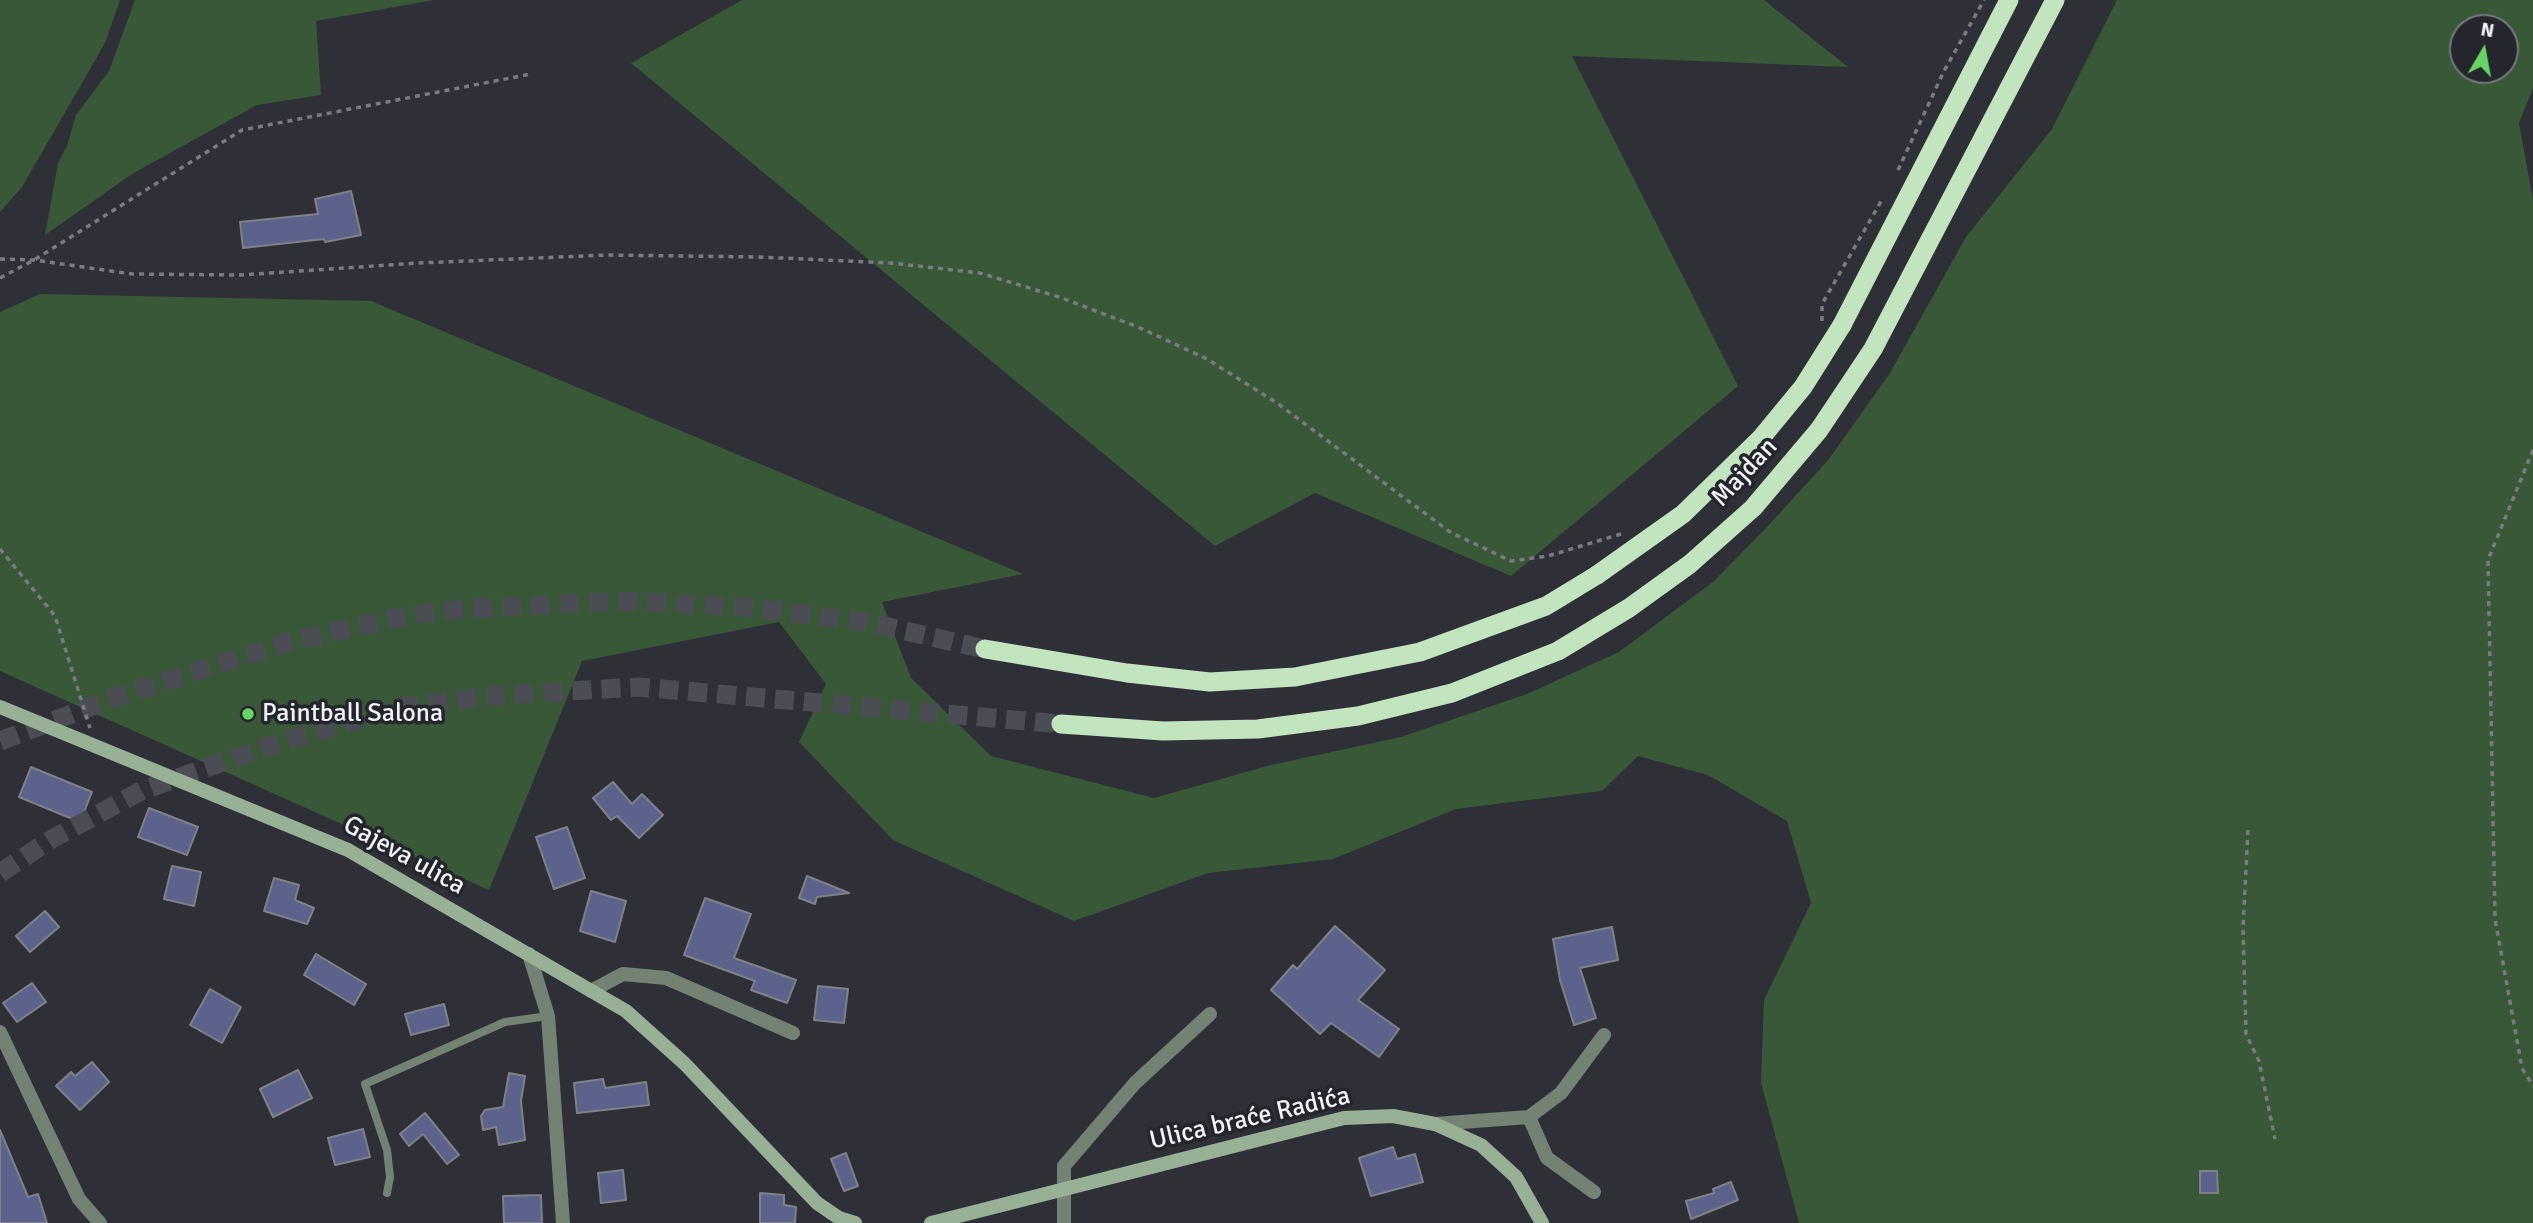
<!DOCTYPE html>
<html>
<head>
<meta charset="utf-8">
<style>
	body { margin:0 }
	#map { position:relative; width:2533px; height:1223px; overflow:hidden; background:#2f3037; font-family:Signika,sans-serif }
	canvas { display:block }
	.north { position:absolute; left:2449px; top:14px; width:70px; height:70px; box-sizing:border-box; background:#25262d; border:2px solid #77787e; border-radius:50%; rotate:10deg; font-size:19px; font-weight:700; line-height:28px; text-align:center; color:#f2f3f8 }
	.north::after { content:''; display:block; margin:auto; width:24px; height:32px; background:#68d465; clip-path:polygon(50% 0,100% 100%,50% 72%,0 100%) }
</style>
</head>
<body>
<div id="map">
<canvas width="2533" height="1223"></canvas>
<div class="north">N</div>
</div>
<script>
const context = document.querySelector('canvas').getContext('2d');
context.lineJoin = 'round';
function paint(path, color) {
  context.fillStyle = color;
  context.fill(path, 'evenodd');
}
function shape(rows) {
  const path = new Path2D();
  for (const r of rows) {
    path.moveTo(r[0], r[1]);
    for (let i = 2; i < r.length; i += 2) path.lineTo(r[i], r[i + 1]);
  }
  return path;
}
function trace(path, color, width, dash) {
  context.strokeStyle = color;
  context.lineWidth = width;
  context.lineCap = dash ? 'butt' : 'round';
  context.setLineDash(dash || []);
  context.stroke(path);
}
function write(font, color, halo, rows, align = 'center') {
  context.font = font + ' Signika,sans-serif';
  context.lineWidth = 7;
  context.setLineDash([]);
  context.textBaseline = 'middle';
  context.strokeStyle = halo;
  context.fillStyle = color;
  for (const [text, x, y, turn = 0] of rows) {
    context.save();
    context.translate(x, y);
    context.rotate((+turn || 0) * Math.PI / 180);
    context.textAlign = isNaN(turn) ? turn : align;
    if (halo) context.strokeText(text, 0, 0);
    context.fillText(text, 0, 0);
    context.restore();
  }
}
paint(shape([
	[0,0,120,0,105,43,22,187,0,212],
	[135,0,434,0,316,21,321,95,257,105,132,174,45,235,58,163,67,146,76,115,109,71],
	[742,0,1764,0,1848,67,1572,56,1738,386,1511,576,1315,493,1215,546,631,63],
	[2117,0,2533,0,2533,88,2519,123,2533,200,2533,1223,1799,1223,1761,1083,1764,1000,1811,903,1787,821,1708,775,1638,756,1602,791,1456,809,1333,859,1208,873,1074,921,893,840,799,742,826,684,779,622,582,661,489,890,0,671,0,312,40,294,371,301,1023,574,882,602,911,678,991,756,1154,798,1271,765,1401,737,1527,694,1619,652,1713,582,1767,527,1829,459,1890,373,1966,237,2052,129],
	[2463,28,2505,28,2505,70,2463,70]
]), '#385837');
const building = shape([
	[351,191,361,235,325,242,324,239,243,248,240,222,318,214,315,199,351,191],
	[31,767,92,792,80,822,19,797,31,767],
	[613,782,632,804,642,794,663,815,639,838,617,816,611,820,593,798,613,782],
	[149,808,198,827,187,855,138,837,149,808],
	[567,827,585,878,554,889,536,837,567,827],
	[172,866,201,872,194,906,164,899,172,866],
	[807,876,849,893,817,897,815,904,799,898,807,876],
	[274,878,299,885,295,900,314,908,307,924,264,911,274,878],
	[591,891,626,901,615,942,580,931,591,891],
	[705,898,751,914,734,958,796,980,787,1003,751,990,755,981,684,955,705,898],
	[45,911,59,927,30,952,16,936,45,911],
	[1335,926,1385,970,1358,1000,1399,1029,1379,1057,1331,1023,1320,1034,1271,990,1293,965,1297,969,1335,926],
	[1612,927,1618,960,1580,968,1596,1018,1574,1025,1560,980,1553,939,1612,927],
	[316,954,366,984,354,1005,304,975,316,954],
	[32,983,46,1002,17,1022,3,1003,32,983],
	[818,986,848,989,844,1023,814,1020,818,986],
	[210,989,241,1007,222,1043,190,1025,210,989],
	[444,1004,449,1025,411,1035,405,1014,444,1004],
	[92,1062,109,1082,80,1110,56,1086,71,1072,75,1076,92,1062],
	[298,1070,312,1098,273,1117,260,1089,298,1070],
	[509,1073,525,1076,521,1101,525,1140,499,1145,496,1127,483,1130,481,1116,485,1110,503,1107,509,1073],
	[603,1079,605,1088,646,1082,649,1105,577,1113,574,1083,603,1079],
	[425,1113,459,1155,447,1164,423,1134,409,1146,400,1134,425,1113],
	[363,1129,370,1157,335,1165,328,1138,363,1129],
	[0,1130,28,1197,38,1194,47,1223,0,1223,0,1130],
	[1393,1147,1397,1159,1415,1154,1423,1182,1371,1196,1359,1158,1393,1147],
	[846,1153,858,1186,844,1191,831,1159,846,1153],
	[623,1170,626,1200,601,1203,598,1173,623,1170],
	[2200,1171,2217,1171,2218,1193,2200,1193,2200,1171],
	[1731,1182,1738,1200,1691,1219,1686,1201,1714,1193,1713,1189,1731,1182],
	[760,1193,784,1195,784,1205,796,1207,795,1223,760,1223,760,1193],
	[541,1195,542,1223,504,1223,503,1196,541,1195]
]);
paint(building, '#5c628c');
trace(building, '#7f8088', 2);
trace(shape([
	[0,741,119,696,289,642,410,615,463,609,624,601,745,607,866,622,985,649],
	[0,873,50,840,143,790,269,746,401,707,501,695,639,687,1061,724]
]), '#4c4d54', 19, [19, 10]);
trace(shape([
	[1898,170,1944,71,1984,0],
	[0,259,34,260,132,274,240,275,419,263,607,255,759,257,891,263,980,273,1059,297,1138,327,1207,359,1277,403,1450,532,1511,561,1548,556,1621,534],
	[0,278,34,260,242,130,531,74],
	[1822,321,1822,304,1883,198],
	[2533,450,2488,560,2495,919,2522,1068,2533,1086],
	[1734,493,1748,483],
	[0,549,55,616,90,728],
	[2248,830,2243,928,2246,1034,2259,1061,2275,1139]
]), '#7a7b82', 3.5, [5, 5]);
trace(shape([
	[387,1193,390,1177,387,1150,365,1084,505,1022,548,1016]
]), '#738272', 8);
trace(shape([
	[529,954,548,1016,563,1223],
	[591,991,623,974,666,978,793,1033],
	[0,1032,79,1199,100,1223],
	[1529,1117,1547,1158,1594,1192],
	[1435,1124,1529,1117,1561,1093,1604,1035],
	[1064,1223,1064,1166,1135,1083,1210,1014]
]), '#738272', 14);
trace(shape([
	[0,707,348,850,626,1011,685,1064,817,1203,839,1218,855,1223],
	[931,1223,1344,1118,1393,1116,1435,1124,1481,1145,1516,1177,1542,1223]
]), '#98b096', 14);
trace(shape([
	[1842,325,2009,0],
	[985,649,1127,673,1210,682,1295,677,1420,652,1546,606,1597,575],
	[1061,724,1163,731,1258,729,1358,716,1452,693,1558,651,1629,608,1690,564,1753,508,1819,430,1873,349,2055,0]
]), '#c2e4bf', 19);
trace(shape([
	[1597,575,1683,514,1761,438,1803,387,1842,325]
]), '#c2e4bf', 19);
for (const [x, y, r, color] of [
	[248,714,7,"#68d465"]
]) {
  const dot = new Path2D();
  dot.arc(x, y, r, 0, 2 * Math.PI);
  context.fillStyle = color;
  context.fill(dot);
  trace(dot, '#25262d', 2.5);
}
write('26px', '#f2f3f8', '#25262d', [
	["Majdan",1745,473,-47],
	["Gajeva ulica",404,856,29],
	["Ulica braće Radića",1250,1119,-13]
]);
write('26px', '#f2f3f8', '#25262d', [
	["Paintball Salona",262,714]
], 'left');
</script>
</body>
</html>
